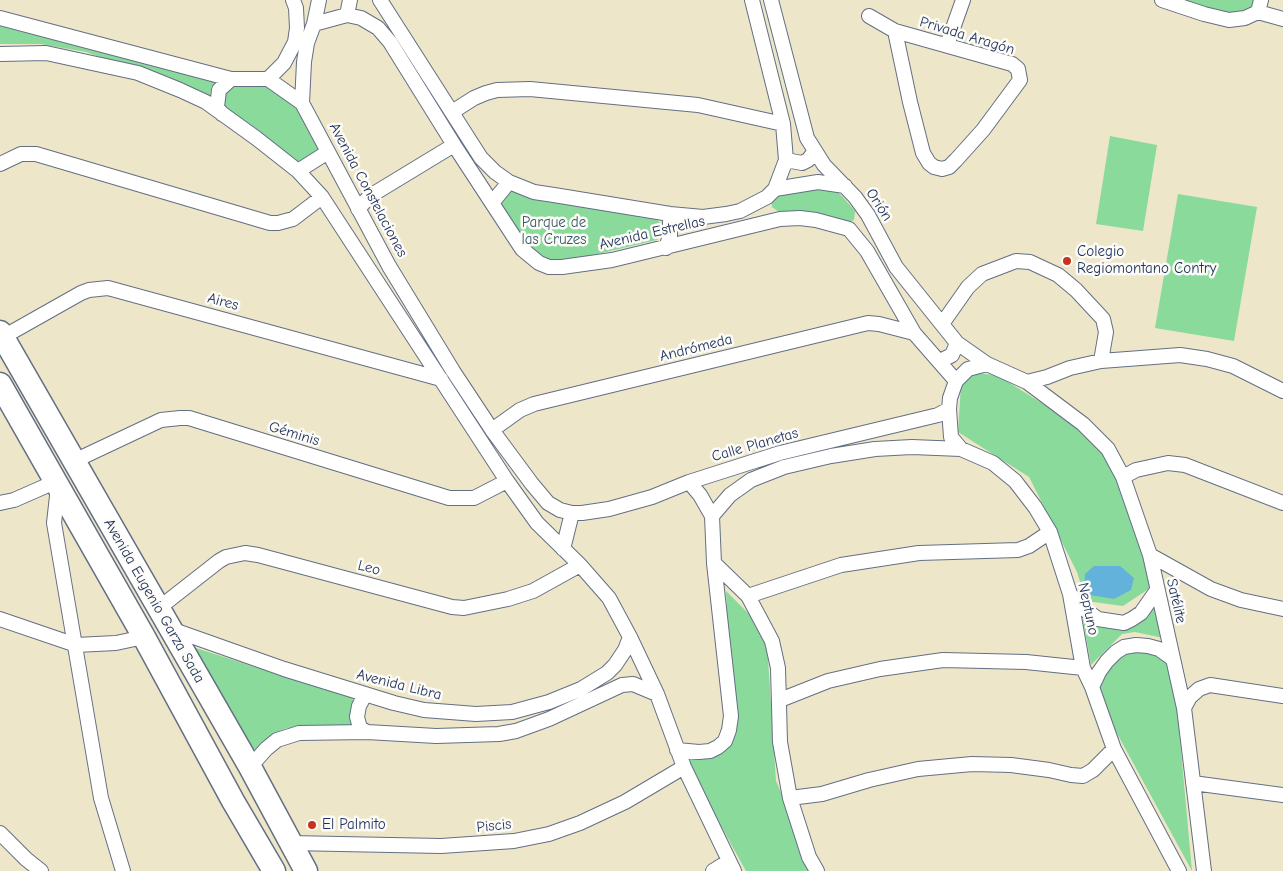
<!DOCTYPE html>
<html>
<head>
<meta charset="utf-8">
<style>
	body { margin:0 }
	canvas { display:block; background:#ede6c9 }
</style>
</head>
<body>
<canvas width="1283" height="871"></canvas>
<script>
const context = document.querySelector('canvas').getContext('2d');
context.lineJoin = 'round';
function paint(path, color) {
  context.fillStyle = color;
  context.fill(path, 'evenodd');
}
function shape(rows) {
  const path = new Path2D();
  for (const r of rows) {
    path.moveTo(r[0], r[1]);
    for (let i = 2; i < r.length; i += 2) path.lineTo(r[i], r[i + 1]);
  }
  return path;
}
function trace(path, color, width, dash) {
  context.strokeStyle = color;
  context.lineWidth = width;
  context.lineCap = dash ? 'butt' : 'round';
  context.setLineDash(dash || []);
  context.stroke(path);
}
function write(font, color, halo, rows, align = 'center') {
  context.font = font + ' "Comic Neue",sans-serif';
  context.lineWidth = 5;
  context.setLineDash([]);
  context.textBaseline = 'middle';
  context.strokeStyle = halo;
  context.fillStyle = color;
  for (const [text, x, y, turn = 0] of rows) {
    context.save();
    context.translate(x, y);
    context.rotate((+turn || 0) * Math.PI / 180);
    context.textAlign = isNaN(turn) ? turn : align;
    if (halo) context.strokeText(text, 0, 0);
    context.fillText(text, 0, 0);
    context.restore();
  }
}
paint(shape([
	[1162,0,1261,0,1245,18],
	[0,17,215,82,211,88,210,97,86,52,41,44,0,44],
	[257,81,295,102,321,152,300,165,223,109,223,88],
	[1110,136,1157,145,1143,231,1096,224],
	[814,184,836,191,842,196,855,211,854,220,847,223,828,215,808,211,785,211,779,212,772,207,771,197],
	[508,188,655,217,663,226,663,232,657,240,559,263,534,256,499,205],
	[1178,194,1257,207,1234,341,1155,328],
	[974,373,997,375,1094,436,1115,470,1156,584,1123,606,1086,601,1077,572,1029,477,958,432,961,385],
	[726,591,758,623,767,643,776,781,815,871,746,871,681,754,695,756,733,731],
	[1153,593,1163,638,1135,632,1122,634,1091,665,1081,608,1098,617,1125,617],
	[1124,644,1170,659,1177,707,1192,871,1089,682],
	[196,648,358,700,358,729,287,728,277,732,257,754,195,653]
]), '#89da9b');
paint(shape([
	[1094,566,1120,566,1134,578,1131,590,1114,599,1084,594,1085,574]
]), '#62b2dc');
const minor = shape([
	[380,0,481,158,495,172,509,182,534,192,554,195,670,214,703,217,726,214,740,211,767,197,775,189,786,160,783,124,752,0],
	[771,0,807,138,824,165,855,197,868,215,896,267,957,343,987,364,1027,382,1083,424,1108,449,1123,477,1150,555,1184,708,1204,871],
	[1162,0,1204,14,1229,20,1245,18,1258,12,1261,0],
	[1258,12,1283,19],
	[347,15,350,0],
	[869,16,895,31,1012,64,1018,69,1020,80,983,130,956,160,949,167,942,169,934,167,929,163,923,153,910,102,895,31],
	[0,18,231,79,268,79,302,103,389,266,453,371,492,430,532,484,548,503,560,510,572,513,582,513,609,509,652,497,689,482,780,453,938,415,949,409],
	[314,24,347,15,361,18,378,28,390,42,454,145,522,249,539,263,549,267,562,267,612,260,780,219,800,218,816,220,849,229],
	[947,45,963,0],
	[0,54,46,53,138,73,180,90,206,102,256,138,298,171,322,197,507,481,537,523,580,565,609,598,630,637,657,694,684,767,734,871],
	[268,79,284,63,295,42,297,28,296,8,293,0],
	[302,103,304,62,307,43,314,24,319,0],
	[452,112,474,98,486,93,497,90,530,89,698,105,783,124],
	[222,114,217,107,219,90,231,79],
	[786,160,802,163,808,160,815,151],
	[0,164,21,154,36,154,270,223,278,223,293,219,322,197],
	[298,171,328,152],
	[775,189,818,182,845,186],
	[492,203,509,182],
	[358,209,370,196,454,145],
	[849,229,867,251,914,333,956,381],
	[666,248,670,236,670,214],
	[942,324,968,287,982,274,1016,261,1030,262,1058,275,1076,290,1103,319,1106,332,1101,361],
	[3,337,81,293,89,290,108,288,441,379],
	[940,361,952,355,957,343],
	[987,364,968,369,956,381,950,398,949,409,951,437,961,449,993,463,1015,481,1035,507,1050,532,1070,594,1083,668,1092,687,1114,749,1179,871],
	[1027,382,1047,377,1070,368,1101,361,1180,355,1207,359,1233,366,1283,391],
	[492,430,520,410,534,404,868,323,879,324,914,333],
	[74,461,161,420,180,418,189,418,449,498,474,498,507,481],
	[1123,477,1136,470,1168,463,1185,465,1283,503],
	[58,487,54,523,101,798,123,871],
	[0,503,14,500,55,482],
	[712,516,730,495,751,480,784,467,831,456,875,449,912,447,961,449],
	[563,549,572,513],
	[1150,555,1211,589,1241,600,1283,609],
	[714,563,748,596,772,641,778,668,780,742,790,798,809,857,817,871],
	[1070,594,1080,606,1098,619,1124,623,1132,619,1141,613,1157,590],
	[748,596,841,565,919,553,1018,550,1029,546,1050,532],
	[159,608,219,561,226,557,245,553,258,555,452,607,464,608,508,599,533,591,580,565],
	[0,619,76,645,116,643,144,637],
	[171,629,284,669,394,703,424,710,476,714,512,712,549,702,581,689,607,673,615,665,625,650,630,637],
	[1092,687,1099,672,1107,661,1116,652,1124,647,1136,645,1148,646,1159,649,1173,659],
	[365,695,359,706,357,717,360,728,367,732],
	[780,700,828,681,880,669,943,660,1026,662,1083,668],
	[1184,708,1190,697,1199,689,1210,685,1283,696],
	[677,750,699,752,710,751,718,747,725,741,729,730,731,716,714,563,712,516,700,495,689,482],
	[250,767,266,749,277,740,299,733,367,732,436,736,499,734,516,731,549,719,622,685,633,684,657,694],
	[1193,783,1283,795],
	[790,798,822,794,869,780,918,769,972,764,1011,765,1049,770,1071,775,1083,776,1093,770,1114,749],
	[0,833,26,859,41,871],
	[290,843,441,846,514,841,549,834,580,823,625,802,684,767],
	[713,871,729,861]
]);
const trunk = shape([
	[0,332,250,767,306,871],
	[0,384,144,637,233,801,274,871]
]);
trace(minor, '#646f83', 16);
trace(trunk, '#646f83', 25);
trace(minor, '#fff', 14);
trace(trunk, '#fff', 22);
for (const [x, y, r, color] of [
	[1067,261,5,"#c8321e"],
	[312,825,5,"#c8321e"]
]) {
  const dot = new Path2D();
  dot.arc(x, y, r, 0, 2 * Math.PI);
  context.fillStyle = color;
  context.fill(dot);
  trace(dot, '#fdfcf7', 2);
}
write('15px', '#1b2f5e', '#fdfcf7', [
	["Privada Aragón",967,36,17],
	["Avenida Constelaciones",368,190,62],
	["Orión",879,205,57],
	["Avenida Estrellas",652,233,-13],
	["Aires",223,302,15],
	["Andrómeda",696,348,-14],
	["Géminis",294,434,17],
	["Calle Planetas",755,445,-16],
	["Leo",369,568,15],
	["Avenida Eugenio Garza Sada",154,601,60],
	["Satélite",1176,601,77],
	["Neptuno",1088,609,78],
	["Avenida Libra",399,685,14],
	["Piscis",494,826,-6]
]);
write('15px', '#365a6d', '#fdfcf7', [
	["Parque de",554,223],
	["las Cruzes",554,240]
]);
write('15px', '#1b2f5e', '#fdfcf7', [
	["Colegio",1077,252],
	["Regiomontano Contry",1077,269],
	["El Palmito",322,825]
], 'left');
</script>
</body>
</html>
